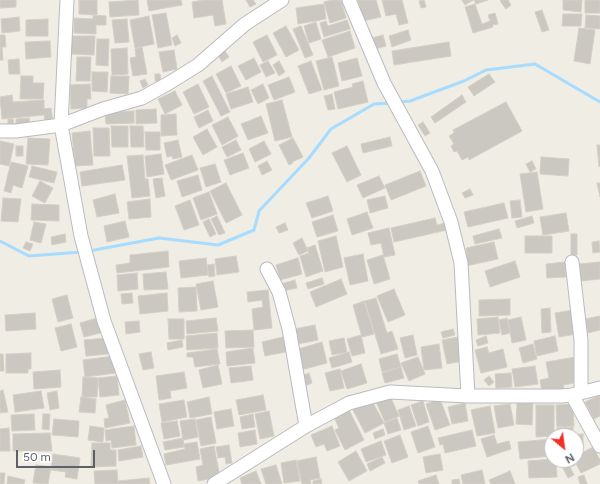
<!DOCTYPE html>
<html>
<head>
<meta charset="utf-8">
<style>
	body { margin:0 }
	#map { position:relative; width:600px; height:484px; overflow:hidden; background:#f0ede5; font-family:Figtree,sans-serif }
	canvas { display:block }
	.north { position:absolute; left:544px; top:428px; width:40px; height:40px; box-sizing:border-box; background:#fff; border:1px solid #bec0c2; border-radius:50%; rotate:151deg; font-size:11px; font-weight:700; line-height:16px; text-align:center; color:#5d6166 }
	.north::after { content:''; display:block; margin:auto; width:14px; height:18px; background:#f32e28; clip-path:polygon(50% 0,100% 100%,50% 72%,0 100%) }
	.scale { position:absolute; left:16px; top:450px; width:79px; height:18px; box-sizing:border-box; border:2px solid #5d6166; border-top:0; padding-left:5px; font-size:12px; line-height:14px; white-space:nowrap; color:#5d6166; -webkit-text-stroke:3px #fff; paint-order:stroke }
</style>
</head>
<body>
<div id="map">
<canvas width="600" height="484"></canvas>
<div class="north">N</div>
<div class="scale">50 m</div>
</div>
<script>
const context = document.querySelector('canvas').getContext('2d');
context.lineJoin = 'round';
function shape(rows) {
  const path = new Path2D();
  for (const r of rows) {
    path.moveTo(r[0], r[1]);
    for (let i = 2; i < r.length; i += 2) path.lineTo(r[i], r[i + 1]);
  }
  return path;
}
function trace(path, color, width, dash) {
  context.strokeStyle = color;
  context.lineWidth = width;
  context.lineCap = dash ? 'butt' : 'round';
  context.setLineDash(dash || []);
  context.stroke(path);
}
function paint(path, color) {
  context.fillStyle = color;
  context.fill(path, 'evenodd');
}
trace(shape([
	[399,102,410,101,464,81,486,70,535,64,600,102],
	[0,241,29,256,81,252],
	[89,251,159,238,218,245,254,230,259,211,309,158,331,129,374,104,390,103]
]), '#a6dcff', 3);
const building = shape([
	[0,0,16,0,16,7,0,8,0,0],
	[79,0,97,0,97,15,79,14,79,0],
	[138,0,139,15,110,17,109,2,138,0],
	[147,0,181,0,182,5,149,11,147,0],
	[204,0,222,0,226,24,215,26,213,15,194,18,192,2,204,0],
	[246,0,253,0,256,4,250,7,246,0],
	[332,0,341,0,346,18,330,23,324,2,332,0],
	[358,0,376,0,381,17,363,21,358,0],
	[382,0,402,0,408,23,399,25,396,14,386,16,382,0],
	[424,0,426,7,421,8,419,1,424,0],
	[462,0,473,0,465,5,462,0],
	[474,0,488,0,476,4,474,0],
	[501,0,508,0,511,5,506,9,500,1,501,0],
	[563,0,582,0,581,12,563,10,563,0],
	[585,0,600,0,600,13,585,13,585,0],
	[324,4,326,19,298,24,296,8,324,4],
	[475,4,482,24,490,21,488,15,495,13,498,24,492,25,493,27,473,33,465,7,475,4],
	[542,10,549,30,542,32,535,12,542,10],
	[166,13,172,45,158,48,152,15,166,13],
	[563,14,582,14,581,26,562,26,563,14],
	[93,15,106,16,106,25,96,25,96,34,74,33,74,18,93,19,93,15],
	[586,15,600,16,600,29,585,28,586,15],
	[149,16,154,44,135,48,130,20,149,16],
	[19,17,20,31,2,33,1,19,19,17],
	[48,19,48,36,26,36,26,20,48,19],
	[127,19,129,42,115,43,112,20,127,19],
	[347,20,350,29,324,37,320,23,326,21,328,26,347,20],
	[316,22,321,39,309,43,304,26,316,22],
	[286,26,299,50,286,57,273,33,286,26],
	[301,26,313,55,305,58,293,29,301,26],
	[579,28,595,30,590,64,574,61,579,28],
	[408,30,411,40,392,47,389,36,408,30],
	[350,31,355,48,328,57,322,40,350,31],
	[0,35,5,35,6,47,2,47,3,60,0,60,0,35],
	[177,35,181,43,175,46,172,38,177,35],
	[267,35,277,55,263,62,253,42,267,35],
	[383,35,386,46,375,49,372,38,383,35],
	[71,36,95,36,94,55,70,54,71,36],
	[97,39,109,39,108,66,96,65,97,39],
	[50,41,51,57,26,59,25,42,50,41],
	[449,42,451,56,394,65,392,51,449,42],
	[142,47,147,74,133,76,130,58,136,57,135,49,142,47],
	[127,48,128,74,112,75,111,49,127,48],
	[174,50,177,69,163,72,159,52,174,50],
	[225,51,229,57,222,62,218,55,225,51],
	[77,57,91,57,90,81,76,81,77,57],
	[332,57,339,86,324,90,316,61,332,57],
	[254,58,261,72,246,80,238,66,254,58],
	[357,58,362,76,342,81,338,63,357,58],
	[19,59,20,74,9,74,8,60,19,59],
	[268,61,275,73,266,77,260,65,268,61],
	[279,61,285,72,279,76,273,65,279,61],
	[311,61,322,90,309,94,298,66,311,61],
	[231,66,241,86,226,93,216,74,231,66],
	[92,72,108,72,107,92,92,91,92,72],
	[155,74,160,74,161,81,155,81,155,74],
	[489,74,495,82,474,96,468,87,489,74],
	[21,76,33,76,33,83,44,83,43,99,20,99,21,76],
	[111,76,129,76,128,94,110,93,111,76],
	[212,76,230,112,221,116,203,81,212,76],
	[289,77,295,92,274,100,268,85,289,77],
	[145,79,148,85,143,88,140,81,145,79],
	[363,81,368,102,338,109,334,92,353,87,352,84,363,81],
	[90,84,91,99,87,99,87,108,71,109,70,85,90,84],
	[198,84,209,107,194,114,183,92,198,84],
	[263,84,269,98,258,104,251,90,263,84],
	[248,87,253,102,231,109,226,94,248,87],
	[175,91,182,105,165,114,158,99,175,91],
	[332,94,335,109,328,110,324,96,332,94],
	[12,95,13,102,44,100,44,109,51,108,53,121,45,122,44,115,2,119,0,97,12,95],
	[462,95,466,102,435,123,431,117,462,95],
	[282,100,292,137,275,141,266,104,282,100],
	[506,102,522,131,469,160,468,157,462,160,457,151,454,152,451,146,454,144,449,136,454,133,453,130,506,102],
	[156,109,157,123,136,124,136,110,156,109],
	[208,110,213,121,199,128,194,117,208,110],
	[134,111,134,123,106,124,105,112,134,111],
	[176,114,177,135,161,136,161,115,176,114],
	[261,116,268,133,248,140,241,124,261,116],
	[228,117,238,136,222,145,212,125,228,117],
	[29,118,30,125,16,126,16,119,29,118],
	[8,119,13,119,14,124,8,124,8,119],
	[423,122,430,133,425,136,418,125,423,122],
	[111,126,128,126,128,147,112,147,111,126],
	[130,126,143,126,144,147,131,147,130,126],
	[93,128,109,128,110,156,94,156,93,128],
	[207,129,217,147,203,155,193,137,207,129],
	[90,131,93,165,75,166,72,133,90,131],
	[145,132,160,132,160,150,146,150,145,132],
	[390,137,392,146,363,153,361,144,390,137],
	[28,138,50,139,48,165,26,164,28,138],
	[293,138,303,157,292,162,293,163,289,165,279,145,293,138],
	[178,140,182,157,173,159,172,156,167,157,164,143,178,140],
	[236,140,241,150,227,157,222,147,236,140],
	[0,141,14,144,9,166,0,164,0,141],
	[264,141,271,154,255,162,249,149,264,141],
	[597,145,600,145,600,166,599,167,597,145],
	[16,146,23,146,23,156,16,156,16,146],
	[347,146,361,175,347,182,332,153,347,146],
	[243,153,249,168,230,175,224,160,243,153],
	[161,154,164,174,147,177,145,156,161,154],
	[143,155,145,179,148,179,150,196,132,198,127,156,143,155],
	[192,155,198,170,171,180,165,165,192,155],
	[541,157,569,159,568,176,540,174,541,157],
	[267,161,272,170,262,175,258,166,267,161],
	[532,161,536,169,530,172,526,164,532,161],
	[11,162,28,166,22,188,13,185,11,193,4,191,11,162],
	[215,164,221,182,206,187,200,168,215,164],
	[122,165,125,180,82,186,80,172,122,165],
	[32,166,57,172,54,183,29,177,32,166],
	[420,171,426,186,391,200,385,185,420,171],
	[537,172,543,209,526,212,520,174,537,172],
	[198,175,202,190,182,197,177,181,198,175],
	[379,176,385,188,363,198,357,185,379,176],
	[162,178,165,196,156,198,153,179,162,178],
	[40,181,53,188,45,203,32,196,40,181],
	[226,183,242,215,226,223,210,191,226,183],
	[597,183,600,183,600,197,597,183],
	[470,189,473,195,465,198,462,193,470,189],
	[209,192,217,214,201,220,193,198,209,192],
	[115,194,119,213,97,217,93,200,115,194],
	[328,196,333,211,312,218,306,203,328,196],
	[385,196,388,208,370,213,367,200,385,196],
	[3,198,21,199,18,222,1,221,3,198],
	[150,199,151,217,129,219,127,202,150,199],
	[190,200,199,225,184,230,175,206,190,200],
	[520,200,522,217,512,218,510,201,520,200],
	[504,203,508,218,468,227,464,212,504,203],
	[32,204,59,205,59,221,31,220,32,204],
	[367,212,373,228,352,235,347,219,367,212],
	[566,213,569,231,543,235,540,217,566,213],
	[333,215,338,231,317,237,312,222,333,215],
	[217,216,225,233,219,235,211,219,217,216],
	[532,216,534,223,517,228,515,221,532,216],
	[435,218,437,225,446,223,447,230,394,242,391,228,435,218],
	[209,219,216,234,210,237,203,222,209,219],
	[125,221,129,237,107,242,104,226,125,221],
	[34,222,46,224,41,243,30,240,34,222],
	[285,223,288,230,279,233,276,227,285,223],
	[389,228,395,255,384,257,381,243,371,245,368,233,389,228],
	[499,229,502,238,475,244,473,236,499,229],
	[65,234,66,242,52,245,51,237,65,234],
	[571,234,577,234,577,255,571,255,571,234],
	[336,236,343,267,325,272,318,241,336,236],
	[525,236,552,236,552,253,525,253,525,236],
	[302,238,308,251,299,255,293,243,302,238],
	[599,241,600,252,593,253,592,242,599,241],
	[26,242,33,244,30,251,23,248,26,242],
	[494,242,498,259,466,266,464,256,467,255,466,248,494,242],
	[315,245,323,271,306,277,300,256,309,253,307,248,315,245],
	[168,251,169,267,117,273,116,265,130,263,130,255,168,251],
	[363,254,368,281,350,285,344,258,363,254],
	[383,255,390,279,374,284,367,260,383,255],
	[236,256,239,272,217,275,215,259,236,256],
	[206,258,208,275,181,278,179,261,206,258],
	[298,258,302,274,280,280,276,265,298,258],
	[515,261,520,277,490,287,485,271,515,261],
	[565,262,566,277,547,278,546,264,565,262],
	[600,262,600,279,581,281,579,264,600,262],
	[214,264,215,276,209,277,207,265,214,264],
	[166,272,168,289,144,290,143,274,166,272],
	[137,273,138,289,118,291,117,275,137,273],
	[322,278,324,284,308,289,306,283,322,278],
	[341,279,347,294,316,307,310,292,341,279],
	[295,280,297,288,283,291,281,284,295,280],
	[213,281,218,307,201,310,196,284,213,281],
	[196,287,197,311,179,312,178,288,196,287],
	[394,289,405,315,388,322,377,296,394,289],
	[268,290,272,328,254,330,252,309,263,307,262,300,248,302,247,292,268,290],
	[132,293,133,303,122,304,121,294,132,293],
	[167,293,168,311,140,314,138,296,167,293],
	[67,295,73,318,58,322,52,299,67,295],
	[376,298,387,333,392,331,398,349,381,354,365,301,376,298],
	[510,299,510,315,479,316,479,300,510,299],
	[364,301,374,334,362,337,353,305,364,301],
	[550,308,551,332,542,333,541,309,550,308],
	[573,310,577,334,559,337,555,313,573,310],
	[35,313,36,329,6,331,5,315,35,313],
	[600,316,600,330,588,333,585,319,600,316],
	[100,317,104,332,84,337,80,323,100,317],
	[498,317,500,333,478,335,477,319,498,317],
	[521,317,526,340,512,343,508,320,521,317],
	[216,318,218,331,187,334,186,321,216,318],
	[507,318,510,333,502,335,499,320,507,318],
	[168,319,184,319,184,339,169,339,168,319],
	[139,321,140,332,126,334,125,322,139,321],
	[71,324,77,347,61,351,55,328,71,324],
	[315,325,318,340,298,344,294,329,315,325],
	[453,329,455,335,443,338,441,332,453,329],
	[253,330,254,347,226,348,225,331,253,330],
	[217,333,218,348,187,350,186,336,217,333],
	[361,335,365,353,352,356,347,339,361,335],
	[413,335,417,355,405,358,400,338,413,335],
	[287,336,290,351,265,356,262,342,287,336],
	[486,336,488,343,478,346,476,340,486,336],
	[555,336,558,351,537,356,534,341,555,336],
	[458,337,463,361,447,364,442,340,458,337],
	[107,338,108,354,86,356,84,340,107,338],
	[344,338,347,352,332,355,329,341,344,338],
	[182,340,183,347,168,350,167,343,182,340],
	[322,342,327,363,301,370,295,350,322,342],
	[439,344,442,368,424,370,421,347,439,344],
	[533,344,537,359,523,363,519,348,533,344],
	[487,347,489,353,503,349,507,367,481,373,475,350,487,347],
	[253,348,255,363,227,366,226,352,253,348],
	[217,349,220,364,195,367,193,357,187,357,187,353,217,349],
	[151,352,154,368,143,370,139,354,151,352],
	[349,352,352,362,332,368,329,358,349,352],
	[31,353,31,369,28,369,28,373,6,373,6,354,31,353],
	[0,354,3,354,4,371,0,371,0,354],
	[397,354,401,367,382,372,379,359,397,354],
	[114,356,116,373,85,377,83,360,114,356],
	[418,357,425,374,409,381,401,363,418,357],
	[576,357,580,382,563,385,564,389,542,392,540,380,549,378,546,362,576,357],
	[361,364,367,383,347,389,341,371,361,364],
	[218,365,222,384,203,388,199,370,218,365],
	[251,366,253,380,231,383,229,368,251,366],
	[535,366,538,384,515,387,512,369,535,366],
	[401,367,404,378,385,383,382,373,401,367],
	[340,369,344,388,330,391,325,373,340,369],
	[60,370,61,387,34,389,33,372,60,370],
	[184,372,187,388,170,391,171,398,159,400,156,376,184,372],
	[309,373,312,383,305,386,302,376,309,373],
	[511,373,512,387,496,388,495,374,511,373],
	[117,376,119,395,100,397,98,378,117,376],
	[489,376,494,382,489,386,484,380,489,376],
	[83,377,98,378,97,397,82,397,83,377],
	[3,390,8,412,0,413,0,391,3,390],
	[41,391,44,408,15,412,13,395,41,391],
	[57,391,59,408,50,410,47,393,57,391],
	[263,395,266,410,239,415,236,400,263,395],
	[600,395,600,416,594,419,585,402,600,395],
	[390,396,399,416,385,422,376,402,390,396],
	[81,397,96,399,95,413,79,412,81,397],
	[209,397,212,414,190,418,187,402,209,397],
	[440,399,450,425,435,430,426,404,440,399],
	[125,400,130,423,105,428,104,419,109,418,106,405,125,400],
	[184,400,187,417,162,422,159,404,184,400],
	[372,401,384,423,365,433,353,410,372,401],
	[423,401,429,422,418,426,411,405,423,401],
	[465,403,468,421,452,424,448,407,465,403],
	[517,403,533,403,532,425,516,424,517,403],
	[510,404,514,425,498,428,494,406,510,404],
	[573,404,574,426,557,427,556,405,573,404],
	[536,405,554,405,554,436,536,437,536,405],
	[409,406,416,426,404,430,398,410,409,406],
	[490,406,495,433,477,436,471,410,490,406],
	[231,409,234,426,217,429,214,412,231,409],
	[349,410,364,440,345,450,335,430,339,428,334,417,349,410],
	[269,411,274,436,260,439,255,414,269,411],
	[34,414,35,430,12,431,11,415,34,414],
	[43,414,50,414,49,430,42,429,43,414],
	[253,414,255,427,242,429,240,417,253,414],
	[211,417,216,443,201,446,196,420,211,417],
	[397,418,401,430,388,434,384,423,397,418],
	[54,419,79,421,78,437,52,435,54,419],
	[195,419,198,437,183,440,180,421,195,419],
	[177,421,180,436,164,439,161,423,177,421],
	[90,426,104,428,103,442,88,440,90,426],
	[134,426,136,445,112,448,111,440,106,441,105,430,134,426],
	[332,426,340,446,327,451,324,444,316,447,311,435,332,426],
	[428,426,435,447,418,453,411,432,428,426],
	[573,427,573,434,557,435,557,428,573,427],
	[9,428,10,451,0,451,0,429,9,428],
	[383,429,385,435,375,439,373,433,383,429],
	[255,430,257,444,240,447,238,433,255,430],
	[472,430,476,446,445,453,443,444,440,445,438,438,472,430],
	[50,433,52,451,13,451,13,434,50,433],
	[583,434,583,449,576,450,576,436,557,436,583,434],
	[400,435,408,457,392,463,384,441,400,435],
	[494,435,497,444,509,441,511,449,487,457,481,439,494,435],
	[183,438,184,447,165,450,163,442,183,438],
	[552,439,552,456,520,459,518,442,552,439],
	[381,441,386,455,366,462,361,449,381,441],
	[197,442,200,459,166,465,164,454,185,449,184,444,197,442],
	[92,443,110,443,110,450,116,450,116,466,91,467,92,443],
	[229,445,232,463,226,464,225,457,218,458,216,447,229,445],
	[141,446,143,457,119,461,118,450,141,446],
	[214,446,220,477,198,481,196,467,203,465,200,449,214,446],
	[593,447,600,460,600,464,581,473,574,460,576,460,576,456,593,447],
	[356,451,367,471,349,481,338,462,356,451],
	[53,454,80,458,77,479,65,477,66,472,51,470,53,454],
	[440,454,443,470,426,473,423,457,440,454],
	[316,457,320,478,310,480,311,484,302,484,297,461,316,457],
	[382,457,385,463,370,471,367,464,382,457],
	[552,459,556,460,557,477,529,478,528,461,552,459],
	[296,460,300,481,284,483,281,463,296,460],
	[564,460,573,460,575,465,570,467,574,475,568,478,560,462,564,460],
	[36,465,51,467,48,484,33,483,36,465],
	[276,465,282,484,266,484,261,469,276,465],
	[117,470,118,484,95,484,94,471,117,470],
	[482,470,485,484,463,484,461,475,482,470],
	[256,471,261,484,242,484,240,478,256,471],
	[510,471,515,484,491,484,489,480,510,471],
	[0,473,5,473,4,484,0,484,0,473],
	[436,475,439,484,419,484,418,481,436,475],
	[584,475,587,484,580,484,578,477,584,475],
	[8,476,25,480,24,484,7,484,8,476],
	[149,478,150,484,118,484,118,481,149,478],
	[321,479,322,484,313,484,313,481,321,479],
	[459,479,460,484,452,484,452,480,459,479]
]);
paint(building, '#cbc8c2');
trace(building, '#d5cfc3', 1);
const minor = shape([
	[67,0,61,125,81,236,104,321,164,484],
	[349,0,384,83,432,171,451,222,461,263,468,396],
	[0,131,16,131,61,125,103,109,142,98,169,83,198,65,245,24,282,0],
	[572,262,581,340,581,393],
	[267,269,279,292,289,329,306,426],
	[572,395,600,446],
	[214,484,306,426,349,403,390,392,468,396,561,396,572,395,600,388]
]);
trace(minor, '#b8bbc0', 15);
trace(minor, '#fff', 13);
</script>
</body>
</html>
